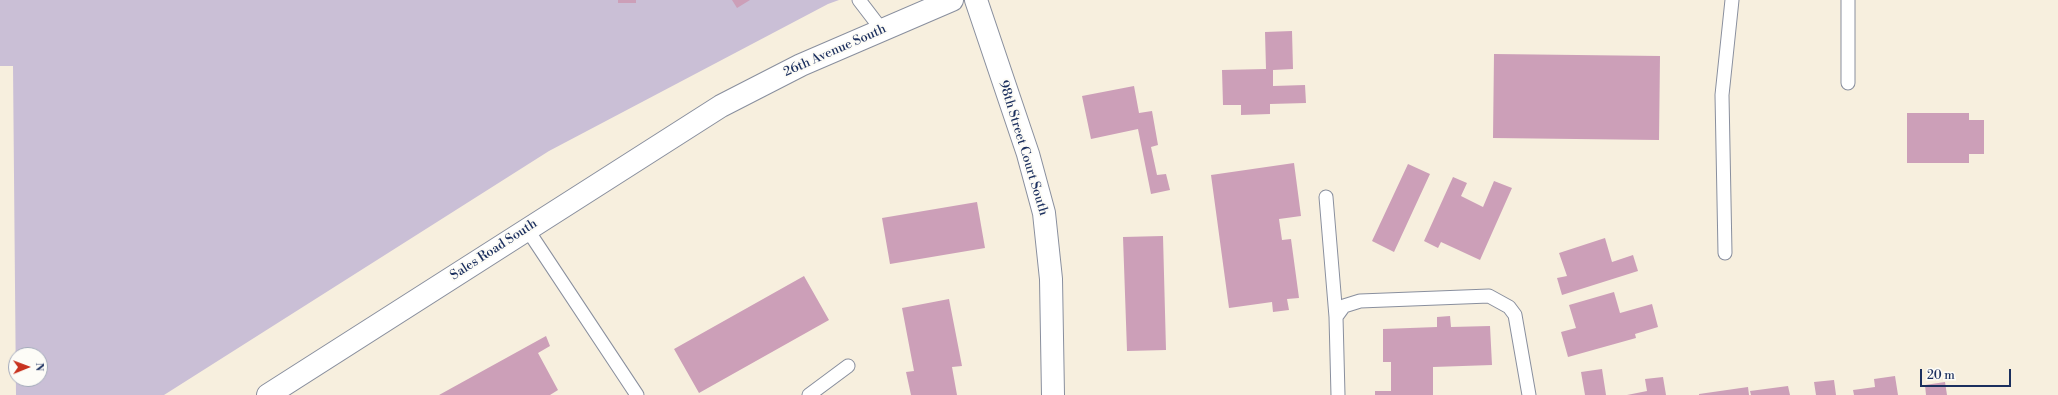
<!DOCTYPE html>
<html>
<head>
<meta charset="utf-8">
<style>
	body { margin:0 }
	#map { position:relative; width:2058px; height:395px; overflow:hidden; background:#f7efde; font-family:"Libre Bodoni",serif }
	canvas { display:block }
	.north { position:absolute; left:8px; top:347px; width:40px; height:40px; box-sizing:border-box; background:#fdfcf7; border:1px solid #a3aaba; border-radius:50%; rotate:89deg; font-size:11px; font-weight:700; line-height:16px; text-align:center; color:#1b2f5e }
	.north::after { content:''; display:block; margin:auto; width:14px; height:18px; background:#c8321e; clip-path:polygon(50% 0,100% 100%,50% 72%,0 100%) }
	.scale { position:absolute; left:1920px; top:369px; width:91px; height:18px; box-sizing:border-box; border:2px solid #1b2f5e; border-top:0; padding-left:5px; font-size:12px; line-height:14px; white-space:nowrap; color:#1b2f5e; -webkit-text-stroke:3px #fdfcf7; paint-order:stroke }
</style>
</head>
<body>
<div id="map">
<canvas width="2058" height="395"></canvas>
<div class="north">N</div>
<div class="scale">20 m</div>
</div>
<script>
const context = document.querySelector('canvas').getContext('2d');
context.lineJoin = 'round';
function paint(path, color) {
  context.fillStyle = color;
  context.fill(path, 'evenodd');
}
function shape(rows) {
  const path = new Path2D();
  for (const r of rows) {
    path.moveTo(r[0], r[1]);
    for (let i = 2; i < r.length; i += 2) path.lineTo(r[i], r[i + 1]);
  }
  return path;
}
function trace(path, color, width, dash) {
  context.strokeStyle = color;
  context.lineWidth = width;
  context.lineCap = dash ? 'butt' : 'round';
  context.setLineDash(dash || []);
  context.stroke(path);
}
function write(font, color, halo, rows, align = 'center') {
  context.font = font + ' "Libre Bodoni",serif';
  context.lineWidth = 4;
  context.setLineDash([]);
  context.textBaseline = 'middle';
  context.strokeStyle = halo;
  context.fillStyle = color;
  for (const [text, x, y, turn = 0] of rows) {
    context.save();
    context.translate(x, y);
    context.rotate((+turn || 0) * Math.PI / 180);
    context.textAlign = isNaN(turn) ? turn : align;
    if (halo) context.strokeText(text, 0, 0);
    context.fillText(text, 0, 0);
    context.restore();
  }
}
paint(shape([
	[0,0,839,0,828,4,549,151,164,395,16,395,13,66,0,66],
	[16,355,40,355,40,379,16,379]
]), '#cabfd6');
paint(shape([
	[618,0,636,0,636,3,618,3],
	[732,0,750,0,737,8],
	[1292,31,1293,69,1273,70,1273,86,1305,85,1306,103,1270,104,1270,114,1241,115,1241,105,1223,105,1222,70,1266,69,1265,32],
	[1494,54,1660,56,1659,140,1493,138],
	[1134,86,1139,113,1152,111,1158,145,1151,147,1157,175,1166,174,1170,190,1151,194,1138,129,1091,139,1082,96],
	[1907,113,1969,113,1969,120,1984,120,1984,154,1969,154,1969,163,1907,163],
	[1294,163,1301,216,1279,219,1282,240,1291,239,1299,298,1287,299,1289,310,1273,312,1272,302,1229,308,1211,175],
	[1408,164,1430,174,1394,252,1372,241],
	[1453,177,1467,183,1461,196,1483,207,1494,181,1512,188,1480,260,1441,242,1438,248,1424,241],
	[977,202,985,248,890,264,882,218],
	[1163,236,1166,350,1127,351,1123,237],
	[1605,238,1612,262,1633,255,1638,271,1562,295,1557,278,1567,276,1559,253],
	[804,276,829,320,699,393,674,349],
	[1614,292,1620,313,1652,304,1658,327,1635,334,1636,338,1568,357,1561,332,1576,328,1569,305],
	[949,299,962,366,952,367,957,395,911,395,906,372,914,371,902,308],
	[1450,316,1451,327,1490,326,1492,365,1433,367,1433,395,1375,395,1375,391,1391,391,1391,362,1383,362,1383,329,1437,327,1437,317],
	[546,336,550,346,538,353,558,390,550,395,439,395],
	[1602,369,1606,395,1585,395,1581,372],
	[1895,376,1898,395,1854,395,1853,390,1875,387,1874,379],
	[1663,377,1666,395,1627,395,1647,391,1645,379],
	[1834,380,1836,395,1816,395,1814,382],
	[1945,382,1947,395,1926,395,1925,385],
	[1788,386,1790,395,1751,395,1750,391],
	[1748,387,1749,395,1699,395,1699,394]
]), '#cc9fb8');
const service = shape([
	[859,0,882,30],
	[1848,0,1848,83],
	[1326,197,1336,317],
	[527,229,637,395],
	[1725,253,1722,95,1732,0],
	[809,395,848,366],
	[1338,395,1336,317,1344,306,1360,301,1489,296,1509,307,1515,315,1529,395]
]);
const minor = shape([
	[976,0,1028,154,1044,213,1051,279,1053,395]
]);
const tertiary = shape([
	[268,395,721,106,801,65,952,0]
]);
trace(service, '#898f9e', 15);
trace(minor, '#898f9e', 24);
trace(tertiary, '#898f9e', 24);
trace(service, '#fff', 13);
trace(minor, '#fff', 22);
trace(tertiary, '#fff', 22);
write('13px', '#1b2f5e', '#fdfcf7', [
	["26th Avenue South",835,51,-24],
	["98th Street Court South",1023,148,73],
	["Sales Road South",494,250,-33]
]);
</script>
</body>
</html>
